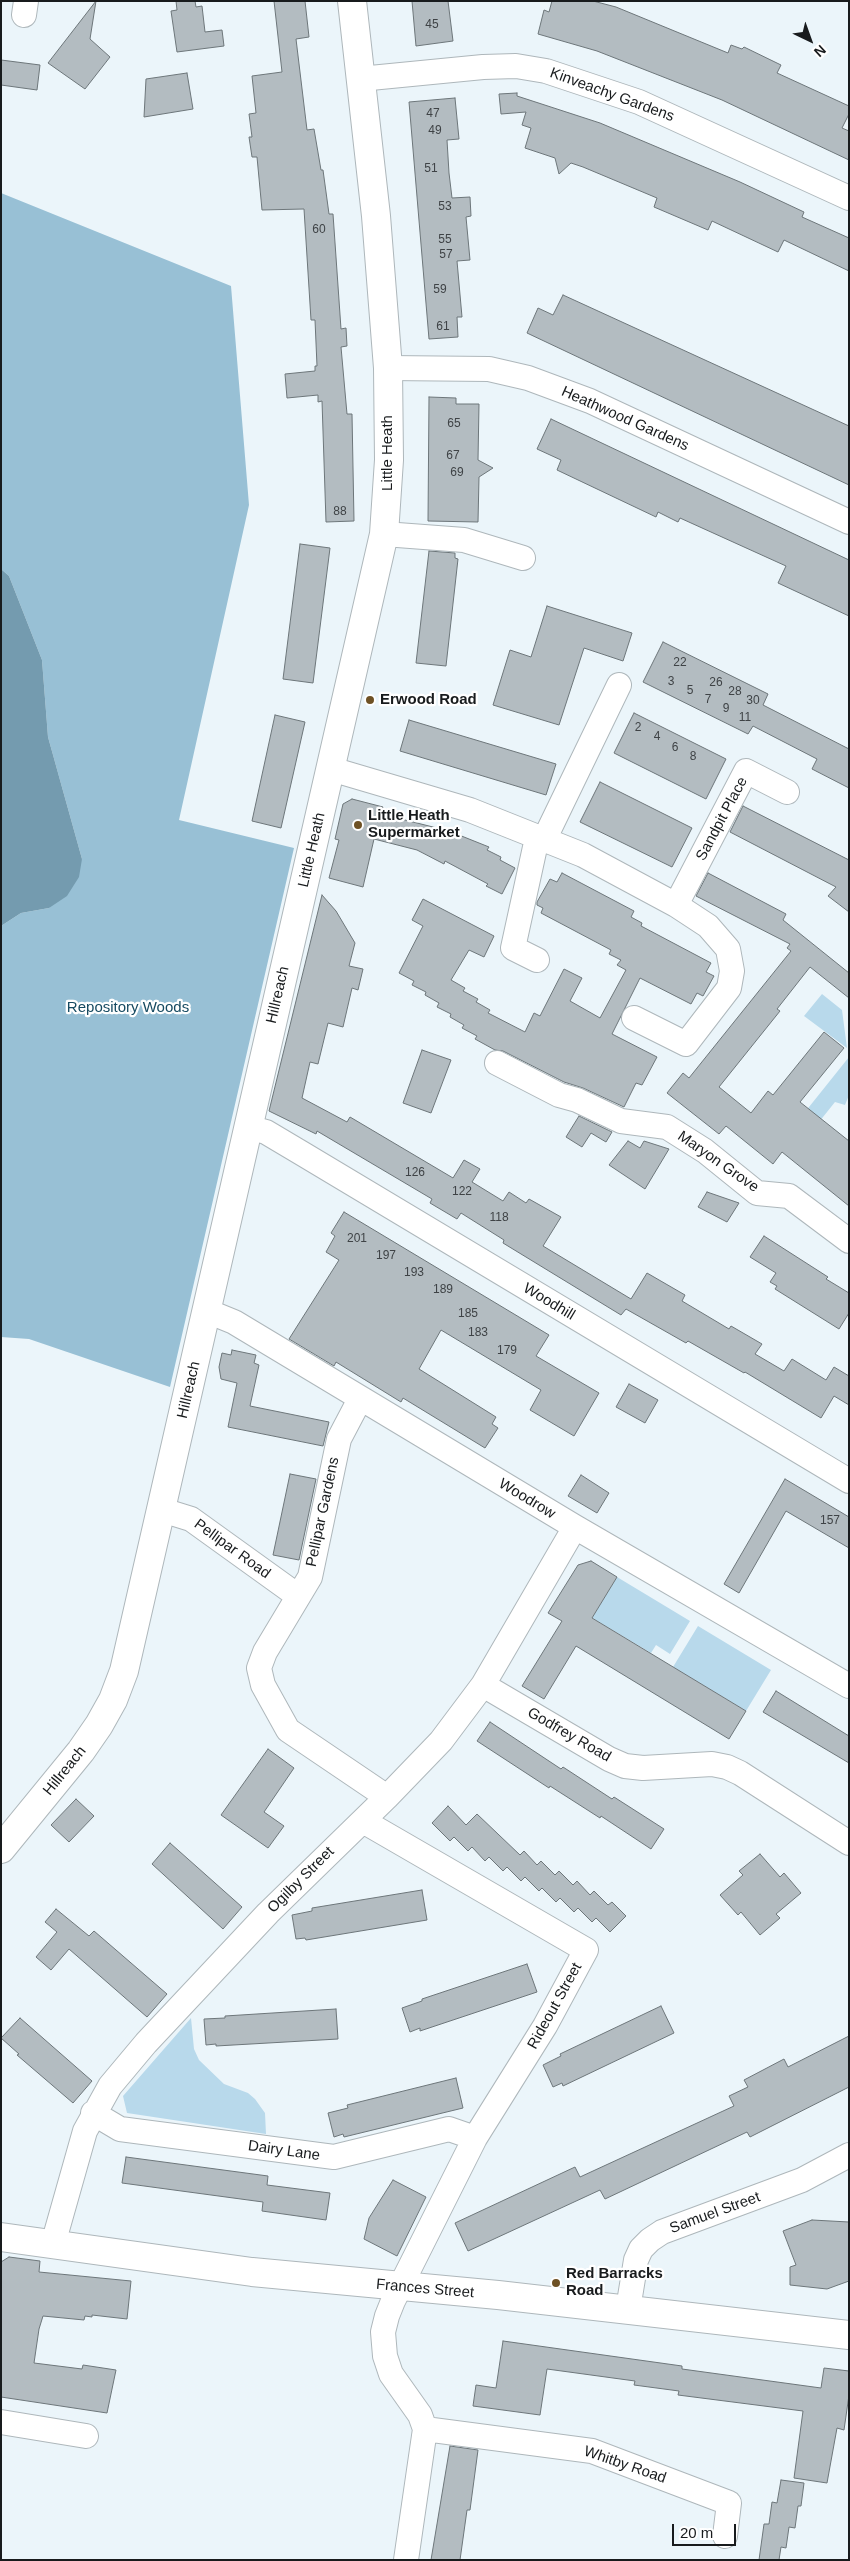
<!DOCTYPE html>
<html>
<head>
<meta charset="utf-8">
<style>
	body { margin:0 }
	#map { position:relative; width:850px; height:2561px; overflow:hidden; background:#ebf5fa; font-family:Helvetica,sans-serif }
	canvas { display:block }
	.frame { position:absolute; inset:0; border:2px solid #181b1d; pointer-events:none }
	.north { position:absolute; left:785px; top:15px; width:50px; height:50px; -webkit-text-stroke:4px #fff; paint-order:stroke; rotate:138deg; font-size:14px; font-weight:700; line-height:20px; text-align:center; color:#181b1d }
	.north::after { content:''; display:block; margin:auto; width:18px; height:22px; background:#181b1d; clip-path:polygon(50% 0,100% 100%,50% 72%,0 100%) }
	.scale { position:absolute; left:672px; top:2524px; width:64px; height:22px; box-sizing:border-box; border:2px solid #181b1d; border-top:0; padding-left:6px; font-size:15px; line-height:18px; white-space:nowrap; color:#181b1d; -webkit-text-stroke:4px #fff; paint-order:stroke }
</style>
</head>
<body>
<div id="map">
<canvas width="850" height="2561"></canvas>
<div class="frame"></div>
<div class="north">N</div>
<div class="scale">20 m</div>
</div>
<script>
const context = document.querySelector('canvas').getContext('2d');
context.lineJoin = 'round';
function paint(path, color) {
  context.fillStyle = color;
  context.fill(path, 'evenodd');
}
function shape(rows) {
  const path = new Path2D();
  for (const r of rows) {
    path.moveTo(r[0], r[1]);
    for (let i = 2; i < r.length; i += 2) path.lineTo(r[i], r[i + 1]);
  }
  return path;
}
function trace(path, color, width, dash) {
  context.strokeStyle = color;
  context.lineWidth = width;
  context.lineCap = dash ? 'butt' : 'round';
  context.setLineDash(dash || []);
  context.stroke(path);
}
function write(font, color, halo, rows, align = 'center') {
  context.font = font + ' Helvetica,sans-serif';
  context.lineWidth = 4.5;
  context.setLineDash([]);
  context.textBaseline = 'middle';
  context.strokeStyle = halo;
  context.fillStyle = color;
  for (const [text, x, y, turn = 0] of rows) {
    context.save();
    context.translate(x, y);
    context.rotate((+turn || 0) * Math.PI / 180);
    context.textAlign = isNaN(turn) ? turn : align;
    if (halo) context.strokeText(text, 0, 0);
    context.fillText(text, 0, 0);
    context.restore();
  }
}
paint(shape([
	[822,994,842,1010,847,1048,804,1016],
	[849,1057,849,1095,845,1105,835,1102,807,1137,793,1127],
	[617,1577,690,1621,670,1654,656,1645,651,1653,592,1618],
	[698,1626,771,1670,746,1711,673,1667],
	[191,2018,194,2049,199,2060,224,2084,248,2093,255,2099,265,2113,266,2134,127,2113,123,2096]
]), '#b8d9eb');
paint(shape([
	[1,193,231,286,249,505,179,820,294,848,170,1387,29,1339,1,1337,1,926,21,913,49,908,82,859,48,737,42,660,9,576,1,569]
]), '#98c0d5');
paint(shape([
	[1,569,9,576,42,660,48,737,82,859,79,877,67,896,49,908,21,913,1,926]
]), '#749baf');
const building = shape([
	[96,1,90,39,110,57,85,89,48,63,96,1],
	[176,1,195,1,196,7,202,6,205,32,222,30,224,46,177,52,171,11,177,10,176,1],
	[274,1,305,1,309,37,296,39,307,130,314,129,321,170,323,170,329,214,333,214,341,329,346,328,347,346,341,347,347,414,352,414,354,521,326,522,322,401,318,402,318,395,287,398,285,374,315,371,315,366,317,366,315,320,311,320,304,209,262,210,257,157,252,157,249,137,252,137,249,114,256,113,252,76,282,72,274,1],
	[412,1,448,1,453,41,416,46,412,1],
	[552,1,593,1,616,7,728,53,731,45,742,49,744,47,781,65,777,73,849,106,849,114,842,128,849,131,849,160,722,100,597,51,538,34,544,10,549,12,552,1],
	[1,60,40,65,37,90,1,85,1,60],
	[187,73,193,109,144,117,146,79,187,73],
	[517,93,517,96,600,123,740,182,804,212,802,217,849,238,849,271,784,240,778,252,712,221,708,230,654,207,657,198,583,167,571,163,559,174,555,158,525,148,531,128,522,125,526,112,501,114,499,94,517,93],
	[455,98,459,139,447,140,449,173,452,198,470,197,471,216,466,217,470,260,457,261,462,317,457,317,458,337,429,339,409,102,455,98],
	[563,295,849,426,849,485,527,333,538,308,553,315,563,295],
	[429,397,456,398,456,404,479,404,478,460,493,468,479,477,478,522,428,521,429,397],
	[551,419,849,560,849,616,778,583,786,566,680,518,678,522,658,512,656,517,557,470,561,460,537,449,551,419],
	[300,544,330,548,313,683,283,679,300,544],
	[429,551,455,553,455,558,458,559,446,666,416,663,429,551],
	[547,606,632,633,623,661,584,648,559,725,493,705,510,650,531,657,547,606],
	[663,642,768,694,763,705,849,749,849,788,812,769,817,759,753,726,748,734,643,682,663,642],
	[634,713,726,759,706,799,614,753,634,713],
	[275,715,305,722,281,828,252,821,275,715],
	[409,720,556,764,546,795,400,751,409,720],
	[600,782,692,828,672,867,580,822,600,782],
	[352,799,383,807,381,814,437,828,457,838,459,835,489,847,487,850,501,857,500,860,515,868,502,894,486,886,488,884,445,861,444,864,417,850,374,839,363,887,329,878,339,840,335,839,343,804,352,799],
	[743,806,849,860,849,912,828,896,836,887,730,832,743,806],
	[562,873,634,911,631,917,642,923,641,926,711,963,706,972,714,976,703,996,697,993,691,1004,640,978,612,1034,657,1057,642,1085,636,1083,624,1107,583,1088,564,1082,503,1051,495,1050,475,1039,477,1036,462,1028,464,1025,450,1017,451,1014,437,1007,439,1003,425,995,426,992,412,985,414,981,399,973,423,926,412,920,423,899,494,936,484,957,469,950,451,980,465,988,463,991,478,999,476,1002,490,1010,488,1013,525,1032,534,1013,540,1016,564,969,582,978,570,1001,600,1018,626,970,617,965,621,960,609,954,611,950,541,913,543,908,537,905,537,902,550,879,557,882,562,873],
	[708,873,786,914,783,920,849,973,849,998,810,967,777,1009,780,1011,719,1087,751,1113,768,1091,773,1095,824,1032,844,1048,800,1102,849,1141,849,1206,782,1152,773,1164,726,1126,719,1134,667,1093,683,1073,689,1078,791,951,787,948,790,944,696,896,708,873],
	[322,895,336,911,355,943,349,966,363,969,358,990,352,988,343,1027,328,1023,318,1064,310,1062,302,1098,347,1122,350,1117,453,1178,464,1160,480,1169,472,1182,503,1201,509,1192,526,1203,529,1199,561,1217,543,1246,631,1299,647,1273,685,1295,682,1301,729,1329,731,1326,762,1344,755,1354,784,1371,792,1359,826,1380,834,1367,849,1376,849,1405,834,1396,821,1418,745,1372,744,1373,688,1341,686,1343,626,1309,621,1315,503,1243,504,1240,461,1213,457,1219,430,1203,432,1199,317,1131,316,1134,269,1111,322,895],
	[422,1050,451,1060,431,1113,403,1103,422,1050],
	[579,1116,612,1132,606,1142,591,1133,582,1147,566,1137,579,1116],
	[628,1141,640,1148,644,1141,669,1149,645,1189,609,1165,628,1141],
	[707,1192,739,1203,727,1222,698,1207,707,1192],
	[344,1212,549,1335,536,1356,599,1393,574,1436,530,1410,541,1390,441,1330,419,1369,496,1417,492,1424,498,1428,485,1448,403,1398,401,1402,336,1362,334,1366,289,1339,339,1260,326,1252,335,1236,331,1233,344,1212],
	[764,1236,828,1277,826,1279,849,1293,849,1313,839,1329,775,1289,777,1286,770,1282,776,1273,750,1257,764,1236],
	[232,1350,256,1355,254,1363,259,1365,250,1406,329,1422,323,1446,228,1427,237,1383,221,1379,219,1367,222,1353,231,1355,232,1350],
	[629,1384,658,1400,645,1423,616,1407,629,1384],
	[290,1474,316,1479,299,1560,273,1555,290,1474],
	[581,1475,609,1493,597,1513,568,1496,581,1475],
	[785,1479,849,1517,849,1548,786,1511,739,1593,724,1584,785,1479],
	[591,1561,617,1577,592,1618,746,1711,729,1739,576,1646,544,1699,522,1686,562,1621,548,1613,578,1565,591,1561],
	[776,1691,849,1736,849,1763,763,1712,776,1691],
	[490,1722,561,1769,563,1767,612,1799,614,1797,664,1829,651,1849,601,1816,600,1818,550,1786,549,1788,477,1741,490,1722],
	[268,1749,294,1768,264,1812,284,1826,268,1848,221,1815,268,1749],
	[76,1799,94,1816,69,1842,51,1825,76,1799],
	[448,1806,466,1825,477,1814,520,1855,524,1851,537,1865,541,1861,555,1875,559,1871,573,1885,577,1881,590,1895,594,1891,608,1905,612,1902,626,1916,610,1932,596,1918,592,1922,578,1908,574,1912,560,1898,556,1902,542,1888,539,1891,525,1877,521,1881,507,1867,503,1871,489,1857,485,1861,472,1847,468,1851,454,1837,450,1841,432,1823,448,1806],
	[170,1843,242,1907,223,1929,152,1864,170,1843],
	[760,1854,780,1877,784,1873,801,1893,776,1914,780,1918,760,1935,741,1912,738,1915,720,1895,743,1875,739,1871,760,1854],
	[422,1890,427,1920,306,1940,305,1938,296,1939,292,1915,312,1911,312,1908,422,1890],
	[56,1909,89,1936,94,1931,167,1994,147,2017,69,1949,51,1970,36,1957,57,1932,45,1922,56,1909],
	[527,1964,537,1992,420,2031,420,2028,410,2032,402,2008,422,2001,422,1999,527,1964],
	[661,2006,674,2033,563,2086,562,2083,553,2087,543,2065,561,2056,560,2054,661,2006],
	[336,2009,338,2039,216,2046,216,2044,206,2045,204,2019,225,2018,225,2016,336,2009],
	[20,2018,92,2081,73,2103,17,2055,19,2054,1,2038,20,2018],
	[849,2036,849,2087,750,2137,747,2132,605,2199,600,2190,468,2251,455,2223,575,2167,580,2177,734,2106,729,2096,748,2087,744,2080,784,2059,788,2067,849,2036],
	[456,2078,463,2108,344,2137,343,2134,334,2137,328,2113,348,2108,347,2105,456,2078],
	[126,2157,268,2176,267,2185,330,2193,326,2220,262,2211,263,2202,122,2183,126,2157],
	[393,2180,426,2197,397,2256,364,2239,369,2218,393,2180],
	[812,2220,849,2222,849,2281,827,2289,790,2285,790,2267,796,2265,783,2231,812,2220],
	[9,2257,40,2261,39,2272,131,2281,127,2319,92,2315,92,2317,85,2316,84,2320,43,2316,39,2329,34,2363,82,2369,83,2365,116,2370,107,2413,1,2397,1,2262,9,2257],
	[503,2341,682,2366,682,2369,821,2388,824,2368,849,2371,849,2395,844,2430,837,2428,827,2483,794,2478,803,2411,678,2395,679,2391,634,2385,635,2381,547,2369,540,2415,473,2406,476,2385,496,2388,503,2341],
	[450,2446,478,2450,470,2510,467,2510,460,2560,431,2560,450,2446],
	[781,2480,804,2483,801,2506,798,2506,795,2528,789,2527,786,2548,781,2547,779,2560,759,2560,764,2524,769,2524,772,2502,777,2503,781,2480]
]);
paint(building, '#b3bcc1');
trace(building, '#6d767a', 1);
const street = shape([
	[24,15,26,1],
	[360,79,483,67,516,66,546,71,639,102,849,198],
	[388,368,489,369,528,378,590,401,849,522],
	[384,534,464,540,523,558],
	[331,769,470,810,583,855,676,905,708,926,728,949,732,971,729,988,686,1044,634,1018],
	[544,840,619,685],
	[676,905,746,771,787,792],
	[537,960,513,948,537,838],
	[497,1063,559,1095,577,1100,621,1121,667,1127,705,1151,757,1193,789,1196,849,1241],
	[248,1127,266,1132,303,1154,849,1481],
	[207,1311,234,1322,575,1527,849,1686],
	[360,1399,339,1439,310,1577,265,1652,259,1668,263,1685,288,1730,387,1797],
	[162,1510,191,1519,298,1596],
	[483,1685,609,1759,625,1766,643,1768,712,1764,727,1767,740,1773,849,1843],
	[363,1821,586,1950,545,2026,475,2138,393,2301,387,2316,383,2332,385,2356,391,2374,420,2415,425,2429,406,2560],
	[93,2113,120,2129,334,2157,449,2129,475,2138],
	[53,2244,85,2131,110,2086,146,2043,268,1913,387,1797,441,1741,483,1685,575,1527],
	[628,2309,636,2260,641,2249,650,2240,662,2232,802,2180,849,2155],
	[1,2422,86,2436],
	[425,2429,592,2451,729,2503,725,2536]
]);
const secondary = shape([
	[1,1849,81,1751,99,1725,113,1700,124,1671,384,534,389,460,388,368,376,216,352,1],
	[1,2237,252,2272,498,2295,849,2335]
]);
trace(street, '#aeb7bb', 26);
trace(secondary, '#aeb7bb', 30);
trace(street, '#fff', 24);
trace(secondary, '#fff', 28);
for (const [x, y, r, color] of [
	[370,700,5,"#6e5124"],
	[358,825,5,"#6e5124"],
	[556,2283,5,"#6e5124"]
]) {
  const dot = new Path2D();
  dot.arc(x, y, r, 0, 2 * Math.PI);
  context.fillStyle = color;
  context.fill(dot);
  trace(dot, '#fff', 2);
}
write('12px', '#3f4346', null, [
	["45",432,25],
	["47",433,114],
	["49",435,131],
	["51",431,169],
	["53",445,207],
	["60",319,230],
	["55",445,240],
	["57",446,255],
	["59",440,290],
	["61",443,327],
	["65",454,424],
	["67",453,456],
	["69",457,473],
	["88",340,512],
	["22",680,663],
	["3",671,682],
	["26",716,683],
	["5",690,691],
	["28",735,692],
	["7",708,700],
	["30",753,701],
	["9",726,709],
	["11",745,718],
	["2",638,728],
	["4",657,737],
	["6",675,748],
	["8",693,757],
	["126",415,1173],
	["122",462,1192],
	["118",499,1218],
	["201",357,1239],
	["197",386,1256],
	["193",414,1273],
	["189",443,1290],
	["185",468,1314],
	["183",478,1333],
	["179",507,1351],
	["157",830,1521]
]);
write('15px', '#181b1d', '#fff', [
	["Kinveachy Gardens",612,95,20],
	["Heathwood Gardens",625,419,24],
	["Little Heath",388,453,-90],
	["Sandpit Place",722,819,-62],
	["Little Heath",312,850,-77],
	["Hillreach",278,995,-77],
	["Maryon Grove",718,1162,35],
	["Woodhill",549,1302,31],
	["Hillreach",189,1390,-77],
	["Woodrow",527,1499,31],
	["Pellipar Gardens",323,1512,-78],
	["Pellipar Road",232,1549,36],
	["Godfrey Road",569,1735,30],
	["Hillreach",65,1771,-51],
	["Ogilby Street",301,1880,-45],
	["Rideout Street",555,2006,-61],
	["Dairy Lane",284,2151,8],
	["Samuel Street",715,2213,-20],
	["Frances Street",425,2289,5],
	["Whitby Road",625,2465,19]
]);
write('bold 15px', '#181b1d', '#fff', [
	["Erwood Road",380,700],
	["Little Heath",368,816],
	["Supermarket",368,833],
	["Red Barracks",566,2274],
	["Road",566,2291]
], 'left');
write('15px', '#164a61', '#fff', [
	["Repository Woods",128,1008]
]);
</script>
</body>
</html>
